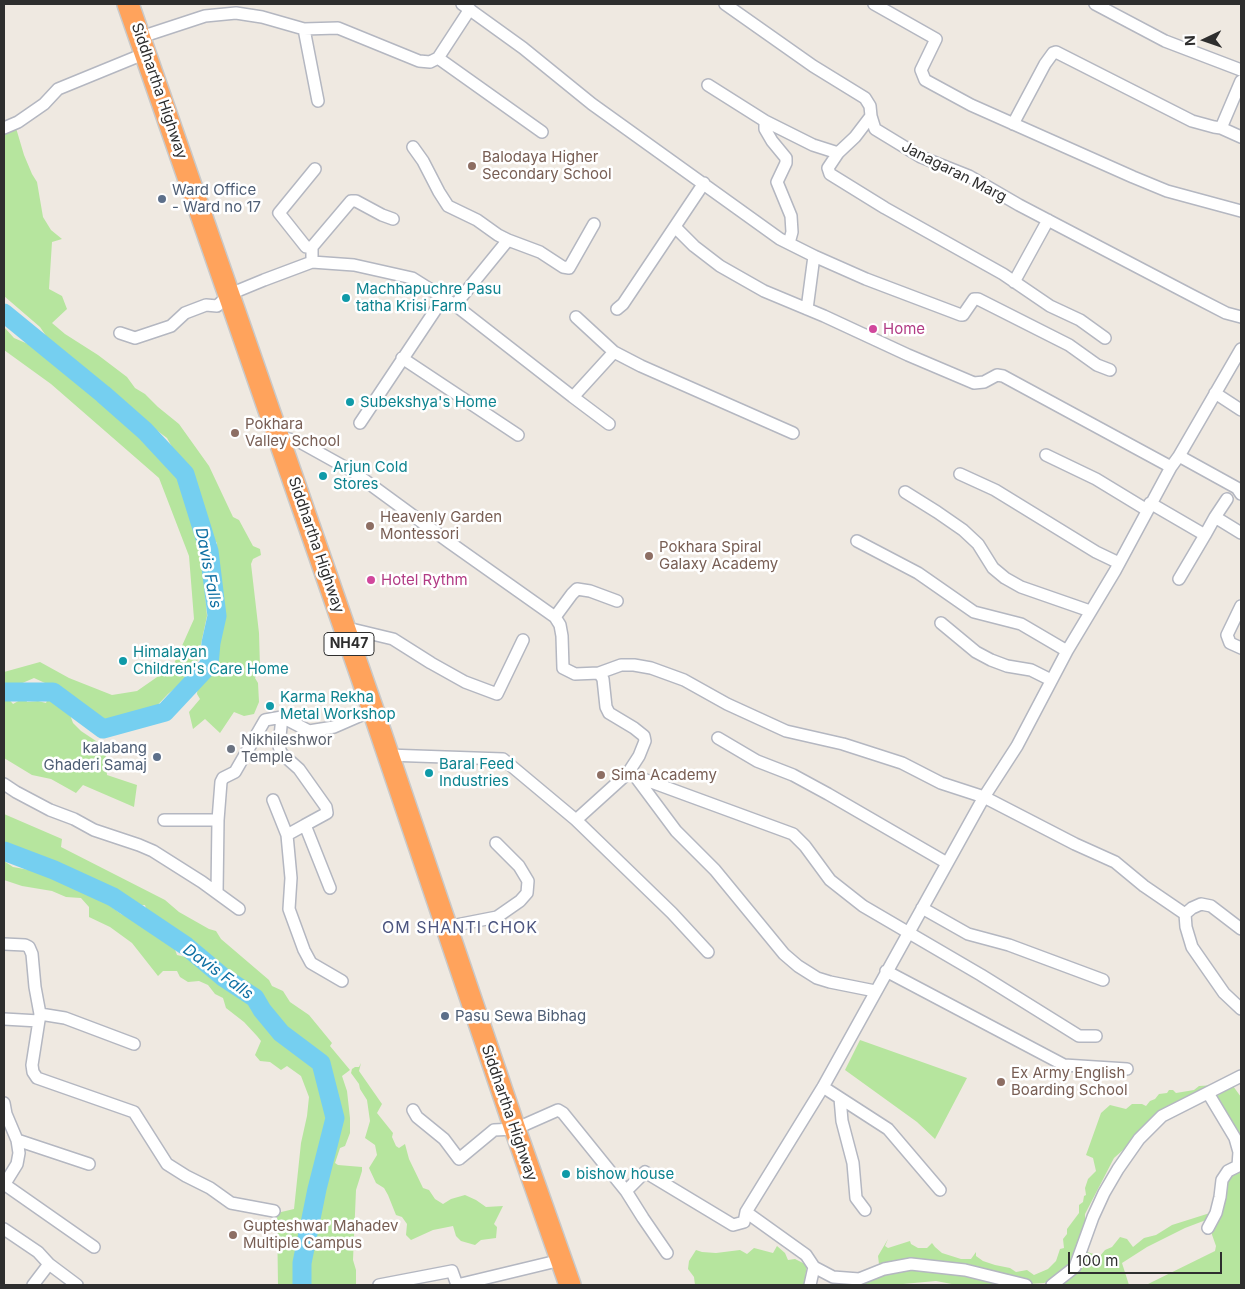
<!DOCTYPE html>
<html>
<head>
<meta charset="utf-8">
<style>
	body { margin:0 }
	#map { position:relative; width:1245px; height:1289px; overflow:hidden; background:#efe9e1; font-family:Inter,sans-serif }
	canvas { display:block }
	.frame { position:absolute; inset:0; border:5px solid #2e2e2e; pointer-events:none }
	.north { position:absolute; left:1180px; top:15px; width:50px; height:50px; -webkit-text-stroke:4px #fff; paint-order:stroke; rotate:267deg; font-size:14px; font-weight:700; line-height:20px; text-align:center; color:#2e2e2e }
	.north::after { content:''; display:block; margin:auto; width:18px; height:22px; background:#2e2e2e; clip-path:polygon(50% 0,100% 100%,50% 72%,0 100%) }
	.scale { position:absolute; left:1068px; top:1252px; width:154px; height:22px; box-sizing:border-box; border:2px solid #2e2e2e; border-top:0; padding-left:6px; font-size:15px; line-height:18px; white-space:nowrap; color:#2e2e2e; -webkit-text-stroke:4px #fff; paint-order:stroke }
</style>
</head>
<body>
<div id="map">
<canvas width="1245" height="1289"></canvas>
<div class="frame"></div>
<div class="north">N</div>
<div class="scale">100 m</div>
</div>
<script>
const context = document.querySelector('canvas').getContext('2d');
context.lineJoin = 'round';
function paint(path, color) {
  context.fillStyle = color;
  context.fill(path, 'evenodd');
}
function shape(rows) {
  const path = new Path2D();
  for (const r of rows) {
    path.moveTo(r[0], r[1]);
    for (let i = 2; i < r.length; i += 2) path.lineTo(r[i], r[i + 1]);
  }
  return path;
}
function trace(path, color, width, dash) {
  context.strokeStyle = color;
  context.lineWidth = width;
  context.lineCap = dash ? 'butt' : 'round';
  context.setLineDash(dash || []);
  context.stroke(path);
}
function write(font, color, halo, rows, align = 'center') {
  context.font = font + ' Inter,sans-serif';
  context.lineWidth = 5;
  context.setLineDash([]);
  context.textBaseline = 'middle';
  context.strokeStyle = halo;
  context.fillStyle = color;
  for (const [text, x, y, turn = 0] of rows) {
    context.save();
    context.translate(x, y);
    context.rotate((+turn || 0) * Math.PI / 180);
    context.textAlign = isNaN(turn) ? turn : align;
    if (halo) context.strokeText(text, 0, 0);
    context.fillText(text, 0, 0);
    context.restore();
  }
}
paint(shape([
	[16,128,24,155,32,174,37,182,43,217,51,230,62,239,52,242,49,289,62,296,67,309,52,323,65,334,98,355,127,377,135,388,145,394,158,407,179,424,209,466,233,517,239,520,253,546,260,549,261,555,253,559,251,564,259,633,260,668,255,678,258,683,259,702,254,714,244,716,234,712,220,733,205,719,193,729,189,712,200,699,197,694,198,683,211,666,213,658,212,649,214,643,222,633,223,620,217,600,211,558,217,543,205,529,188,467,177,456,167,438,143,420,131,416,105,387,55,349,40,327,4,296,4,133],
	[4,327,14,338,42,350,56,365,79,383,98,401,122,420,136,427,167,457,174,473,191,500,199,525,207,616,195,672,168,694,148,715,107,724,56,688,34,678,4,691,4,672,40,662,69,678,112,695,137,691,173,666,194,619,189,556,159,478,51,384,4,350],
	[6,696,13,704,22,699,26,699,27,702,38,701,46,703,48,698,55,697,56,703,69,712,73,723,81,731,105,747,107,775,137,785,134,807,83,785,76,793,51,779,32,775,4,758,4,697],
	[4,814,62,839,61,847,165,900,179,912,209,929,216,931,221,939,269,980,272,986,283,991,290,1002,309,1015,332,1043,330,1046,350,1070,342,1076,347,1091,350,1118,350,1133,345,1146,340,1148,335,1163,338,1165,362,1167,362,1171,356,1190,353,1260,356,1270,356,1285,304,1285,306,1268,309,1260,306,1256,310,1247,308,1240,320,1184,329,1147,336,1140,335,1130,337,1118,336,1095,328,1082,329,1072,322,1057,286,1034,276,1020,268,1005,264,1008,239,977,234,976,214,963,206,954,186,942,176,931,148,916,145,905,130,906,107,888,84,881,75,874,57,870,49,862,39,856,11,845,4,844],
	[4,861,13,867,41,872,59,879,64,884,99,893,109,905,121,914,162,932,173,944,177,955,202,961,223,983,254,1000,262,1021,272,1033,292,1047,311,1064,330,1105,329,1128,313,1182,311,1203,299,1260,297,1285,278,1285,277,1213,294,1209,301,1143,307,1116,309,1097,301,1076,287,1066,281,1070,270,1062,260,1061,255,1055,261,1041,257,1036,244,1022,226,1008,223,998,215,994,208,985,199,981,188,982,180,977,177,971,163,971,158,976,132,943,110,927,89,917,89,907,81,898,66,897,52,891,22,886,4,880],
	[860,1040,967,1078,935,1139,917,1122,845,1070],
	[361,1063,359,1071,382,1104,377,1113,393,1133,392,1137,396,1146,399,1148,405,1144,409,1159,423,1188,429,1190,435,1199,443,1204,451,1199,465,1195,476,1200,486,1207,503,1206,494,1224,497,1227,496,1238,481,1240,475,1245,461,1241,456,1236,453,1226,433,1230,411,1240,406,1235,407,1224,402,1217,396,1215,388,1195,384,1188,376,1183,369,1168,377,1155,375,1145,365,1138,370,1121,367,1100,360,1089,359,1084,351,1073,352,1069,355,1067,359,1067],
	[1216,1085,1132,1142,1114,1158,1085,1214,1085,1228,1075,1259,1057,1278,1044,1283,1028,1284,923,1259,908,1258,879,1264,878,1256,888,1239,885,1246,888,1248,910,1241,911,1244,918,1248,927,1248,932,1243,935,1247,942,1253,961,1259,971,1259,976,1252,976,1256,983,1261,995,1265,1010,1268,1016,1272,1027,1270,1034,1275,1048,1269,1056,1261,1060,1249,1064,1248,1063,1239,1067,1234,1067,1229,1079,1213,1079,1205,1083,1202,1084,1196,1086,1195,1085,1188,1088,1179,1096,1171,1093,1158,1086,1155,1101,1113,1110,1105,1126,1109,1132,1104,1142,1104,1146,1106,1150,1101,1155,1099,1159,1094,1167,1093,1169,1090,1173,1090,1176,1093,1194,1090,1199,1086],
	[1233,1086,1241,1097,1241,1150,1218,1103,1217,1096],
	[1241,1167,1241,1285,1146,1285,1215,1251,1216,1246,1210,1229,1225,1180],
	[1210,1213,1206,1220,1185,1228,1147,1247,1122,1263,1129,1285,1060,1285,1084,1251,1100,1256,1105,1250,1112,1247,1120,1237,1127,1239,1133,1247,1144,1238,1156,1235,1172,1225],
	[777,1246,785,1253,788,1260,795,1259,807,1265,804,1285,695,1285,694,1277,688,1269,689,1261,696,1250,702,1252,716,1253,740,1250,747,1254,754,1248,773,1253],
	[933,1268,1017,1285,957,1285,936,1281,892,1285,838,1285,898,1269]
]), '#b6e59e');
trace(shape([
	[4,313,103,394,145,431,185,474,209,551,217,616,211,643,209,665,165,712,103,729,53,692,4,692],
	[4,851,54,870,113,897,186,946,223,977,255,998,262,1010,281,1033,321,1063,335,1118,317,1189,302,1263,302,1285]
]), '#75cff0', 19);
const street = shape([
	[462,4,523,48,592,104,780,239,814,256,807,309],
	[725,4,813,66,865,98,870,106,871,116,875,129,921,157,969,176,1019,205,1191,295,1226,313,1241,317],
	[874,4,936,39,921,70,925,80,971,105,1133,177,1167,191,1241,211],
	[1095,4,1165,41,1241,70],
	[304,29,318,101],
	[141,37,205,16,236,13,262,17,304,29,338,28,419,61,430,62,438,58,542,132],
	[438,58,470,9],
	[1241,81,1221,128,1241,137],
	[708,85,765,121,813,145,838,153],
	[871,116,855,137,838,153,828,168,830,174,885,208,1003,274,1050,306,1080,320,1105,338],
	[765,121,765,129,772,141,786,158,786,163,777,182,791,216,792,232,789,243],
	[1013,124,1045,64,1053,53,1056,52,1192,121,1214,127,1221,128],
	[4,128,18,122,44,104,58,89,146,53],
	[413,147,423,161,439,192,448,206,477,220,498,235,508,240],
	[675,227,694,246,720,266,764,291,824,316,908,355,974,383,984,382,997,375,1003,376,1171,467],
	[312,247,306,247,279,213,315,169],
	[814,256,866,279,961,315,963,315,974,299,978,299,1069,345,1097,365,1110,370],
	[312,262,312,247,351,201,356,201,382,215,393,219],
	[1014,282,1048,220],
	[455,305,573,397,614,352,641,366,793,433],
	[617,309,623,304,704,183],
	[576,317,614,352],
	[120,333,135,338,171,326,185,313,206,305,217,306,230,294,264,280,312,262,354,265,412,278,455,305,508,240,540,252,563,267,569,268,594,224],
	[402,358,518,435],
	[1215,393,1241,410],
	[573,397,609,424],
	[360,423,444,297],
	[279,437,298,441,352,471,449,542,555,617,560,625,562,636,563,668,575,674,599,673,621,665,634,665,651,668,684,680,727,704,786,731,843,744,902,763,941,783,984,797,1075,844,1115,862,1144,886,1185,914,1186,927,1192,947,1224,993,1241,1009],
	[1046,455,1096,479,1147,510],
	[1179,456,1237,488,1241,494],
	[960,474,995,490,1096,552,1119,563],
	[905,492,937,512,963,530,978,544,993,568,1005,578,1021,587,1090,611],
	[1150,503,1205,535,1215,517,1241,533],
	[1215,517,1227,499],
	[857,541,918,573,974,612,1021,624,1067,651],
	[1179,579,1205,535],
	[1241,606,1227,635,1230,643,1241,648],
	[555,617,572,594,577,589,590,591,617,601],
	[941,623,976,652,991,660,1007,666,1031,670,1051,680],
	[343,627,393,639,431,663,465,682,497,694,523,640],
	[282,717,279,746,281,753,299,769,326,807,327,813,305,825,330,888],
	[718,738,757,761,793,775,828,794,947,863],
	[387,755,503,759,576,820,672,913,708,952],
	[635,776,793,834,805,846,830,880,863,906,981,975,1079,1036,1096,1036],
	[635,776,676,831,715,870,784,954,798,966,817,978,830,982,875,991],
	[4,784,16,792,50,810,74,819,94,830,139,845,153,851,202,882,239,909],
	[273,800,287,835],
	[164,820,218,820,221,782,223,778,235,772,265,720,282,717,309,731,334,727,373,710],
	[576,820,628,773,639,756,645,741,644,736,634,728,609,713,606,707,603,679,599,673],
	[305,825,287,835,291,878,289,909,304,950,311,963,342,981],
	[217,893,218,820],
	[922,908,968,934,1009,945,1103,980],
	[1185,914,1192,908,1201,904,1211,906,1241,929],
	[446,927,497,917,520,901,527,893,528,881,519,866,496,843],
	[4,944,25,945,29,947,32,954,35,987,40,1014,32,1065,33,1072,37,1078,134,1112,167,1164,186,1176,210,1188,231,1203,274,1211],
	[886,971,1064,1065,1127,1069],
	[40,1014,65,1018,134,1044],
	[4,1019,39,1021],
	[823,1087,840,1098,842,1121,853,1163,856,1198,865,1210],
	[840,1098,888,1129,940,1190],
	[4,1103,6,1114,17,1140,19,1153,17,1164,4,1185],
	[413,1110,417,1117,444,1139,459,1159,494,1130,515,1129,558,1110,563,1113,626,1191,643,1218,667,1253],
	[17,1140,89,1164],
	[4,1184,94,1247],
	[626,1191,645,1172,733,1225,744,1222,746,1212,823,1087,984,797,1017,746,1067,651,1115,571,1171,467,1179,456,1241,349],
	[746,1212,806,1255,814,1267,810,1285],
	[1208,1228,1216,1213,1220,1197,1222,1180,1228,1171,1238,1166,1239,1152,1235,1138,1208,1093],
	[4,1229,38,1252,49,1264,77,1285],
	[814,1267,833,1277,859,1279,884,1269,911,1264,965,1270,1026,1285],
	[33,1285,49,1264],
	[379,1285,452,1271,457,1285,561,1260],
	[1052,1285,1075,1267,1093,1217,1104,1193,1118,1169,1139,1139,1162,1116,1241,1076]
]);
const highway = shape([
	[128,4,373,710,515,1129,570,1285]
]);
trace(street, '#b4b7c1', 14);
trace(highway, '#c9c9c9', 24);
trace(street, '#fff', 11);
trace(highway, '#ffa35c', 21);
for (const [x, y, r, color] of [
	[472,166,5,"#8d6e63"],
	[162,199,5,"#5c6f8a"],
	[346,298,5,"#0f9aa8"],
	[873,329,5,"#d1479c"],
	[350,402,5,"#0f9aa8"],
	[235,433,5,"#8d6e63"],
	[323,476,5,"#0f9aa8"],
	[370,526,5,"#8d6e63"],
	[649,556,5,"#8d6e63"],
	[371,580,5,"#d1479c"],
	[123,661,5,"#0f9aa8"],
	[270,706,5,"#0f9aa8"],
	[231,749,5,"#6b7280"],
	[157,757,5,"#5c6f8a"],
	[429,773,5,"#0f9aa8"],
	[601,775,5,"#8d6e63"],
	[445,1016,5,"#5c6f8a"],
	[1001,1082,5,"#8d6e63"],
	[566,1174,5,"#0f9aa8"],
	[233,1235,5,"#8d6e63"]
]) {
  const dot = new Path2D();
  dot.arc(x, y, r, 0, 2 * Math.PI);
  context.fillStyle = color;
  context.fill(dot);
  trace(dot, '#fff', 2);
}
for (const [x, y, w] of [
	[349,644,50]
]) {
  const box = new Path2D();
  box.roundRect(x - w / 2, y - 11.5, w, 23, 4);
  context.fillStyle = '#fff';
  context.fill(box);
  trace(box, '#2e2e2e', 1);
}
write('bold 14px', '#2e2e2e', null, [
	["NH47",349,644]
]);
write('15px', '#2e2e2e', '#fff', [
	["Siddhartha Highway",159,91,71],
	["Janagaran Marg",954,172,27],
	["Siddhartha Highway",316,545,71],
	["Siddhartha Highway",509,1113,71]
]);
write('15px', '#785e54', '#fff', [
	["Balodaya Higher",482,157],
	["Secondary School",482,174],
	["Pokhara",245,424],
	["Valley School",245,441],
	["Heavenly Garden",380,517],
	["Montessori",380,534],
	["Pokhara Spiral",659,547],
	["Galaxy Academy",659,564],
	["Sima Academy",611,775],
	["Ex Army English",1011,1073],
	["Boarding School",1011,1090],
	["Gupteshwar Mahadev",243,1226],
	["Multiple Campus",243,1243]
], 'left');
write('15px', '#4e5e75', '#fff', [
	["Ward Office",172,190],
	["- Ward no 17",172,207],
	["kalabang",147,748,"right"],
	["Ghaderi Samaj",147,765,"right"],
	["Pasu Sewa Bibhag",455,1016]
], 'left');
write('15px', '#0d838f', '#fff', [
	["Machhapuchre Pasu",356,289],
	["tatha Krisi Farm",356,306],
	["Subekshya's Home",360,402],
	["Arjun Cold",333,467],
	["Stores",333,484],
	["Himalayan",133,652],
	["Children's Care Home",133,669],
	["Karma Rekha",280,697],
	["Metal Workshop",280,714],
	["Baral Feed",439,764],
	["Industries",439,781],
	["bishow house",576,1174]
], 'left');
write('15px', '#b23c85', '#fff', [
	["Home",883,329],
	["Hotel Rythm",381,580]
], 'left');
write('15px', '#5b616d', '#fff', [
	["Nikhileshwor",241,740],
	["Temple",241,757]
], 'left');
write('italic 16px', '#0d6fa3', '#fff', [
	["Davis Falls",208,568,79],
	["Davis Falls",218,972,36]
]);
context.letterSpacing = '1px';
write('16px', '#4d5680', '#fff', [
	["OM SHANTI CHOK",460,928]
]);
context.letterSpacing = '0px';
</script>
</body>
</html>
